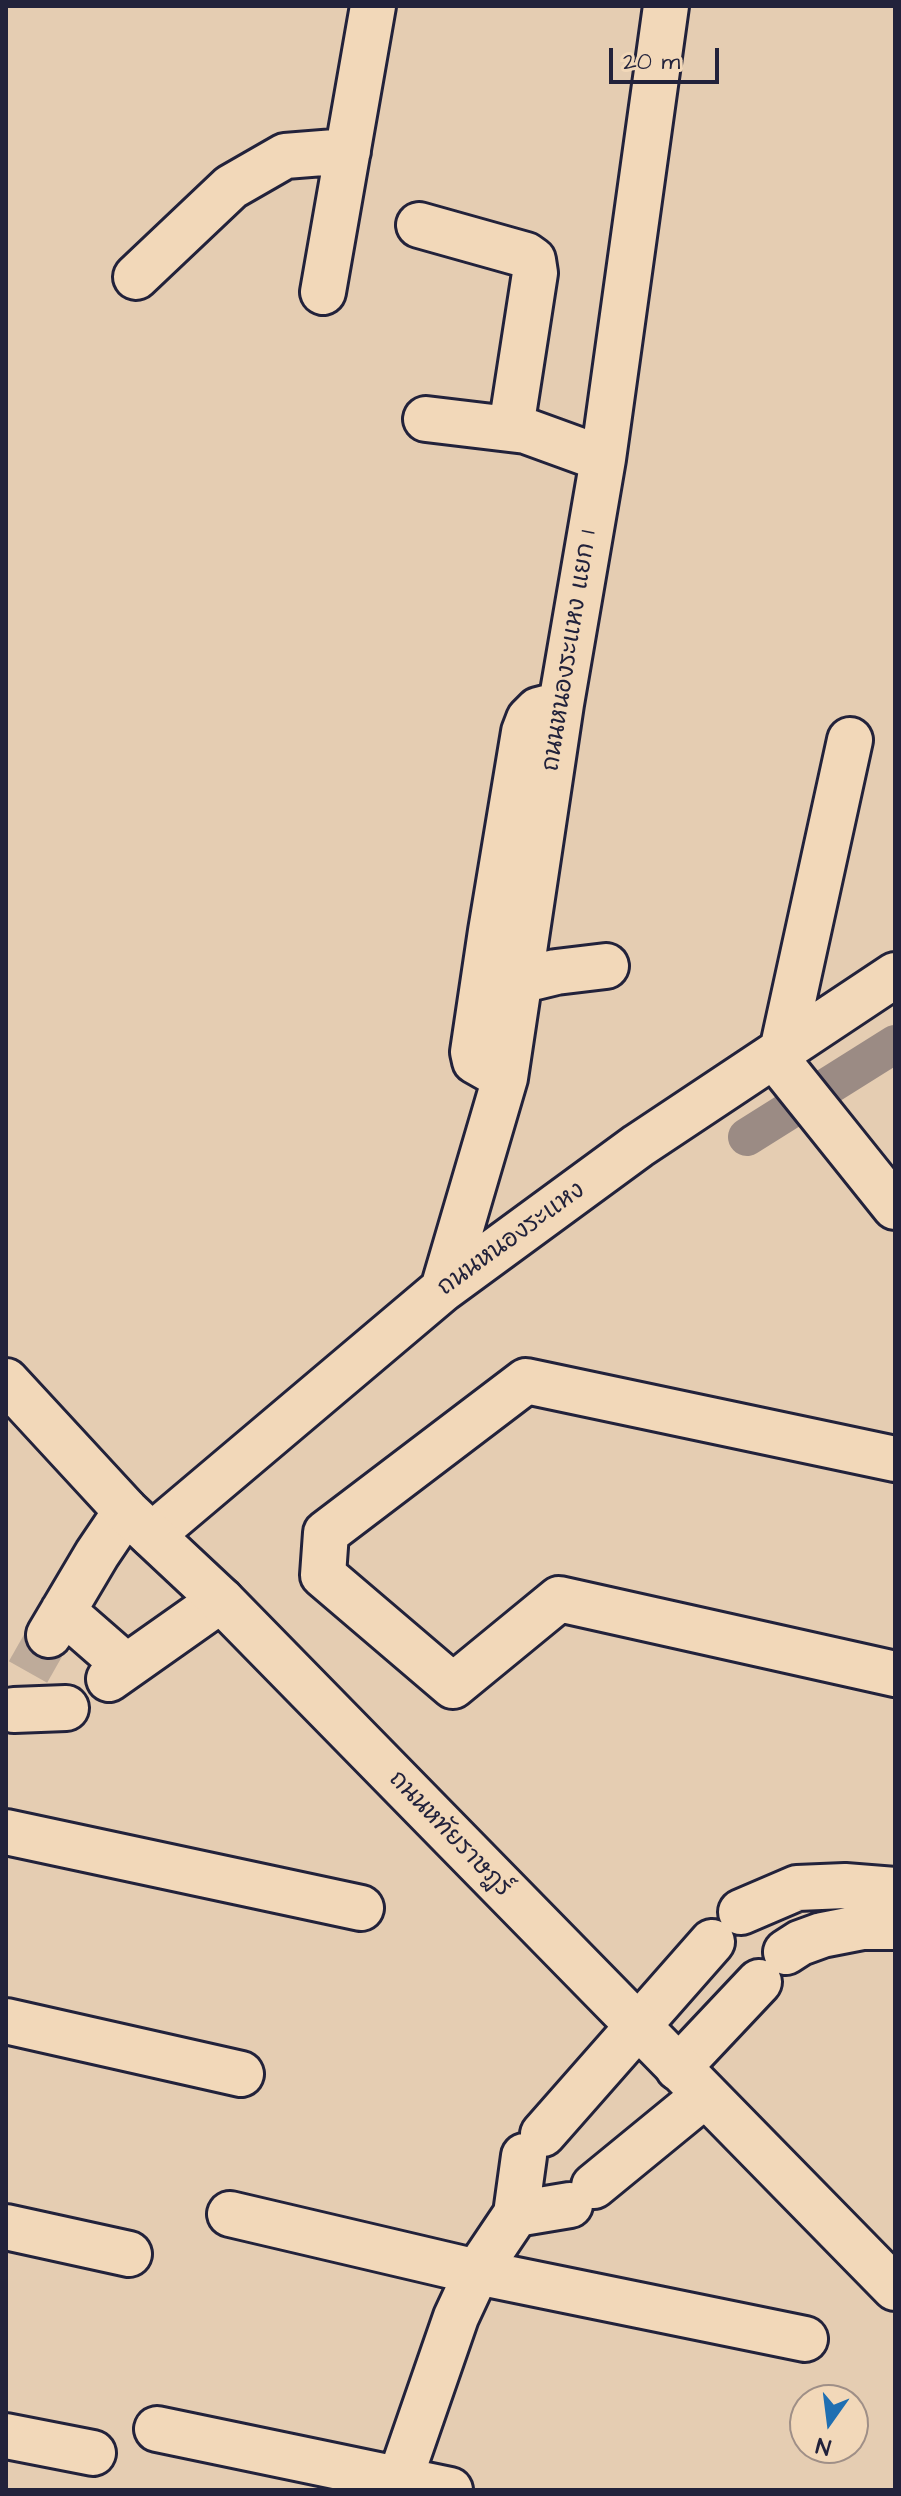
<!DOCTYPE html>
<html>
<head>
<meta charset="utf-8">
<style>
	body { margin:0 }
	#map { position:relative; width:901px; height:2496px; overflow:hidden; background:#e5cdb2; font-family:"Architects Daughter",sans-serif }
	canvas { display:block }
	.frame { position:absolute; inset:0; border:8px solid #22223b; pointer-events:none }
	.north { position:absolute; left:789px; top:2384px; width:80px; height:80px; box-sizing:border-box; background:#f2d8b9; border:2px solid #9f8f87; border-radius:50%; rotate:194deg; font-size:22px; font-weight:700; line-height:32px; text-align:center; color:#22223b }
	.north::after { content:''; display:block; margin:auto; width:28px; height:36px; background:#1f6fb2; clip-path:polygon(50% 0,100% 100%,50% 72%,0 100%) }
	.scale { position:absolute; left:609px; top:48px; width:110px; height:36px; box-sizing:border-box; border:4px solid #22223b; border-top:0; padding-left:10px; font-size:24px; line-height:28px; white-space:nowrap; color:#22223b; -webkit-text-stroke:6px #f2d8b9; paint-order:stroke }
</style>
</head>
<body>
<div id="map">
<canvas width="901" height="2496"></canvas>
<div class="frame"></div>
<div class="north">N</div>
<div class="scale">20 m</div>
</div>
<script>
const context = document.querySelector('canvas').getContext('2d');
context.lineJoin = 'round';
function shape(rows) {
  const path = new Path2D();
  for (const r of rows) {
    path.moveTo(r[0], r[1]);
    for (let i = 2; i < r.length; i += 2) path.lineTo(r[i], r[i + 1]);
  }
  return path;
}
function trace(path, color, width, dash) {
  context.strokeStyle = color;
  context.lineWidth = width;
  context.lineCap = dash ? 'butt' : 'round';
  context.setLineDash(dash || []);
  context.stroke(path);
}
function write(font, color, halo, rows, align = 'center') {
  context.font = font + ' "Architects Daughter","Playpen Sans Thai",sans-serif';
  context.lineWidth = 7;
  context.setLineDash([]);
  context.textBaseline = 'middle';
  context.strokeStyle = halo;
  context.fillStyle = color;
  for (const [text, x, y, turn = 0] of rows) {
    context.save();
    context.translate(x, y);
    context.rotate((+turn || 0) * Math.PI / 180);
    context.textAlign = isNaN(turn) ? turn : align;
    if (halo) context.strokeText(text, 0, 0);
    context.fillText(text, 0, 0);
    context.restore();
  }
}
trace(shape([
	[747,1137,895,1044]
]), '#9b8b84', 38);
trace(shape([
	[28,1672,49,1635]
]), '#beab9a', 44, [44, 22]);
const minor = shape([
	[419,225,526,255,533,260,535,273,511,428],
	[136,277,231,187,285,156,348,151],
	[323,292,373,6],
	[426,419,526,431,603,459],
	[519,981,556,972,606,966],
	[782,1051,850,740],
	[774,1056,895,1207],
	[505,1078,475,1061,473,1052,491,931,524,732,529,719,538,710,561,704],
	[443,1289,505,1078,561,704,603,459,666,6],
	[895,1459,526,1381,326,1533,323,1575,453,1686,559,1599,895,1674],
	[152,1535,443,1289,638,1146,895,975],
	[63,1611,126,1666],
	[49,1635,97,1554,126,1511],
	[109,1679,221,1600],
	[14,1710,66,1708],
	[6,1832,361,1908],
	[741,1912,797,1888,845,1886,895,1890],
	[786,1952,800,1943,822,1935,863,1927,895,1927],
	[6,2021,241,2074],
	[678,2068,759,1982],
	[543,2134,712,1942],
	[594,2186,705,2095],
	[230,2214,477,2272,805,2339],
	[516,2214,570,2205],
	[6,2227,129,2254],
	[157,2429,450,2490],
	[6,2436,93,2453],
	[396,2490,456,2317,477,2272,516,2214,524,2156]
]);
const major = shape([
	[6,1381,126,1511,221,1600,895,2288]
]);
trace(minor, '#22223b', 50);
trace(major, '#22223b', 50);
trace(minor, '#f2d8b9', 44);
trace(major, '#f2d8b9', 44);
write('24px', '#22223b', '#f2d8b9', [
	["ถนนหนองระแหง แยก 1",571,651,-81],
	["ถนนหนองระแหง",512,1240,-36],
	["ถนนหทัยราษฎร์",449,1835,46]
]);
</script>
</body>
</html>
